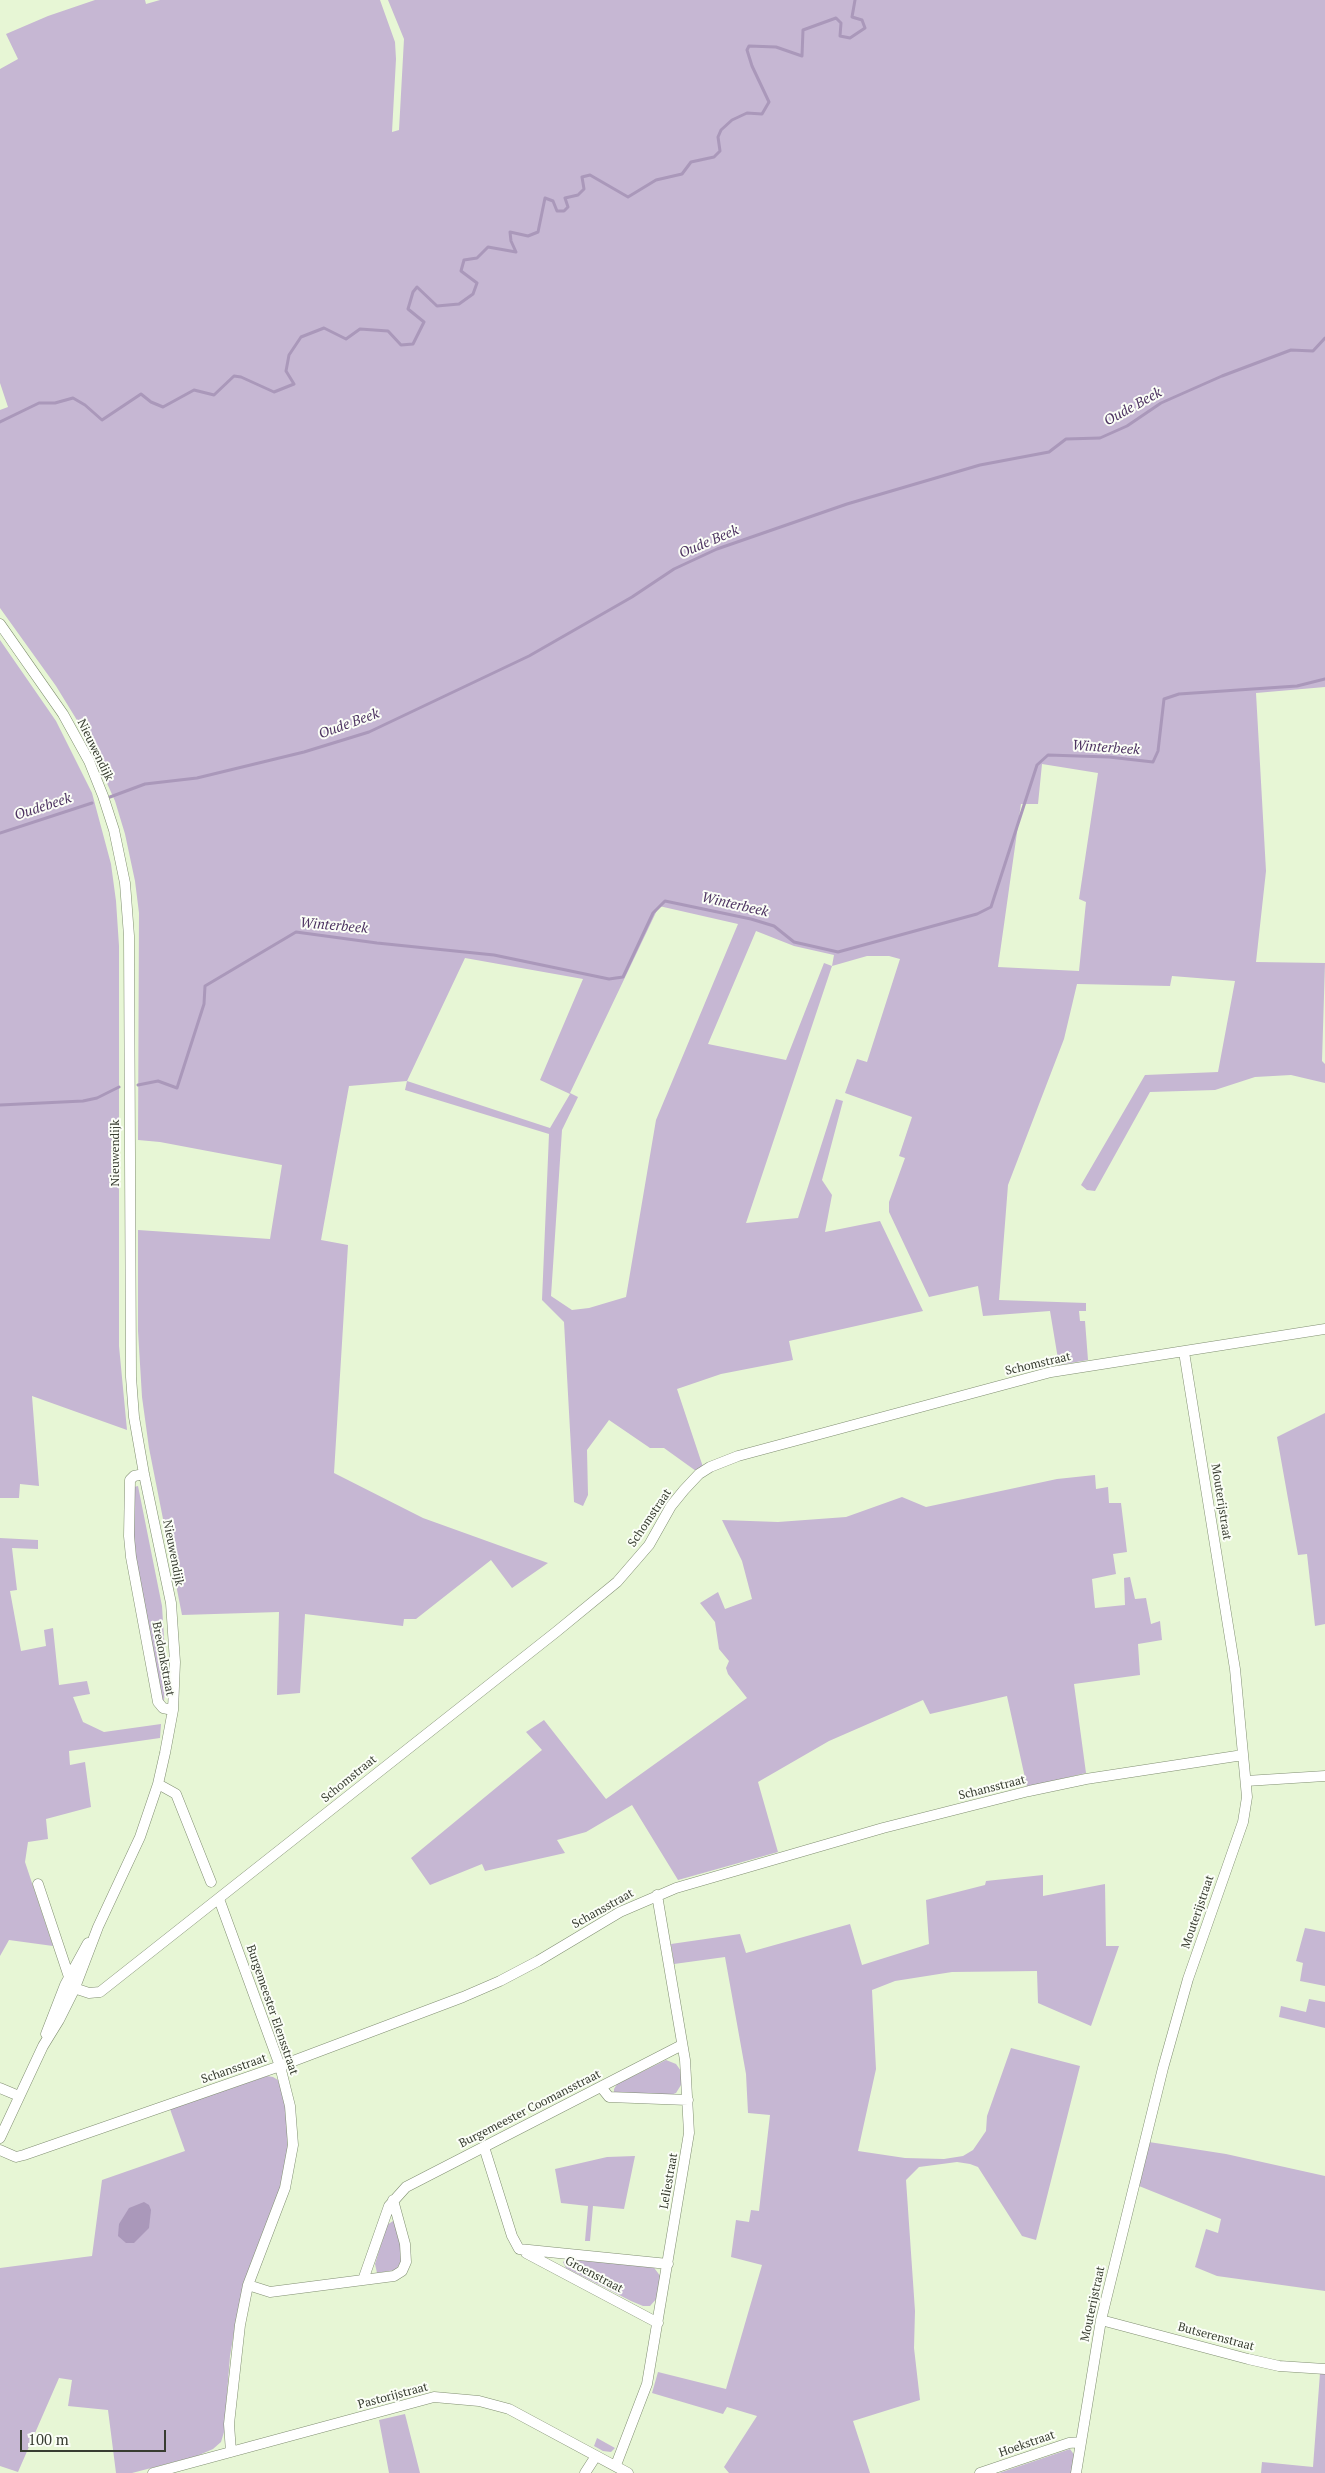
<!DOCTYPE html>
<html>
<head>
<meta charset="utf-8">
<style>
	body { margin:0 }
	#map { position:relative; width:1325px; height:2473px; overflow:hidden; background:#e7f6d5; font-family:"PT Serif",serif }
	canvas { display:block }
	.scale { position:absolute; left:20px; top:2430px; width:146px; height:22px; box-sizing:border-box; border:2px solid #383d31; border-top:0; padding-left:6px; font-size:15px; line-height:18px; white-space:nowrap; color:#383d31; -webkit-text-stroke:4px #fbfef7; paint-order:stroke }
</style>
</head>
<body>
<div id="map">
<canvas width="1325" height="2473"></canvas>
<div class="scale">100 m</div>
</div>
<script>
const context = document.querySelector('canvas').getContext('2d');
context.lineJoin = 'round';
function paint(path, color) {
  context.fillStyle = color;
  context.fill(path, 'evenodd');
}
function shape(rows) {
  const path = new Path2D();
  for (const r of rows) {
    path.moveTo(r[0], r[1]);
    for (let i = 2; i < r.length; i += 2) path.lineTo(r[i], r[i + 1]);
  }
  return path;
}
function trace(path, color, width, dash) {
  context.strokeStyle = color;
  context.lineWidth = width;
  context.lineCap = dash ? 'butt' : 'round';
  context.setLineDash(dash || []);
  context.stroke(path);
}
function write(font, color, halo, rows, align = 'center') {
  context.font = font + ' "PT Serif",serif';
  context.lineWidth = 4;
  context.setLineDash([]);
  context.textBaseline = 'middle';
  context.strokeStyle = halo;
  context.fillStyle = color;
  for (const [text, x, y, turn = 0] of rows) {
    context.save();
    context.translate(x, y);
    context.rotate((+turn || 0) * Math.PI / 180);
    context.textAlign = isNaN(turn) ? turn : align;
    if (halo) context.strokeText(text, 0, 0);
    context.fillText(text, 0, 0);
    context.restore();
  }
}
paint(shape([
	[95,0,145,0,146,4,160,0,380,0,395,42,396,59,392,132,399,130,404,39,388,0,1325,0,1325,687,1256,693,1266,871,1256,962,1325,963,1322,1061,1325,1064,1325,1083,1291,1075,1255,1077,1215,1090,1150,1092,1095,1191,1087,1190,1081,1185,1145,1075,1218,1072,1235,981,1172,976,1170,986,1077,984,1064,1039,1008,1185,999,1300,1086,1303,1086,1311,1079,1311,1080,1321,1085,1321,1088,1360,1059,1365,1050,1311,983,1316,978,1286,929,1297,889,1212,889,1202,905,1158,899,1156,912,1117,845,1093,857,1059,867,1062,900,959,889,956,867,956,832,966,746,1223,798,1218,836,1099,843,1101,822,1180,832,1195,825,1232,880,1221,923,1311,789,1341,793,1360,721,1374,677,1389,703,1467,696,1471,664,1448,650,1448,609,1420,587,1450,588,1495,583,1506,574,1502,564,1322,542,1300,549,1134,405,1090,407,1081,349,1086,321,1240,348,1245,334,1473,423,1518,548,1563,512,1588,491,1560,416,1619,404,1619,403,1626,305,1614,300,1693,277,1695,279,1612,182,1615,149,1448,142,1397,138,1331,138,1230,270,1239,282,1165,160,1142,138,1140,139,913,135,881,125,834,115,801,83,730,56,686,0,608,0,410,8,407,0,383,0,69,18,59,6,34,48,16],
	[1042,764,1098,773,1079,899,1086,902,1079,971,998,967,1021,804,1038,804],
	[659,906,738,924,656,1120,626,1297,589,1308,572,1310,551,1296,562,1130,578,1097,570,1093],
	[756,931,794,946,834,955,832,966,824,963,786,1060,708,1044],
	[465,958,583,979,540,1080,570,1094,550,1128,407,1081],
	[0,640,56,721,92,793,111,864,116,901,119,946,119,1346,127,1430,32,1396,39,1486,20,1484,19,1498,0,1498],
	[1325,1413,1325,1624,1315,1626,1307,1554,1298,1555,1277,1437],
	[1095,1475,1096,1489,1108,1487,1109,1503,1121,1503,1127,1552,1113,1554,1116,1574,1092,1579,1095,1608,1125,1605,1124,1578,1130,1577,1135,1599,1146,1598,1151,1624,1160,1621,1162,1640,1138,1644,1140,1675,1074,1684,1086,1773,1027,1787,1007,1696,930,1714,923,1700,829,1741,758,1782,778,1852,678,1880,632,1805,586,1832,557,1840,565,1853,485,1871,482,1864,430,1885,411,1858,542,1750,526,1732,544,1720,606,1799,747,1698,728,1674,726,1668,729,1661,719,1649,715,1622,700,1603,718,1592,725,1609,752,1599,742,1561,722,1520,778,1522,846,1517,902,1497,926,1507,1057,1479],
	[138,1486,162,1606,166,1669,164,1702,160,1699,133,1544,134,1487],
	[0,1538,38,1540,38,1549,12,1548,17,1590,10,1591,21,1651,46,1646,44,1630,53,1628,59,1685,87,1681,90,1694,73,1697,83,1722,104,1732,161,1724,160,1738,69,1751,70,1765,85,1762,91,1807,46,1819,48,1839,28,1842,25,1862,53,1946,9,1940,0,1956],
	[1043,1875,1043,1896,1105,1884,1106,1946,1119,1946,1091,2026,1038,2003,1037,1971,952,1972,895,1981,872,1990,876,2069,858,2151,905,2158,944,2159,963,2156,973,2150,986,2131,987,2116,1011,2048,1080,2066,1036,2240,1022,2236,978,2167,970,2164,957,2162,919,2167,906,2180,915,2311,914,2348,920,2400,853,2421,870,2473,729,2473,724,2467,757,2416,727,2407,723,2414,652,2393,658,2372,726,2389,762,2265,731,2257,736,2220,749,2222,751,2210,759,2211,770,2115,748,2113,746,2074,725,1957,674,1964,671,1944,740,1934,746,1953,850,1924,862,1965,929,1944,926,1900,985,1885,986,1881],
	[1305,1928,1325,1932,1325,1986,1300,1981,1303,1963,1296,1961],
	[1309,1999,1325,2002,1325,2028,1279,2017,1281,2006,1306,2012],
	[666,2060,676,2064,681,2071,681,2085,676,2093,671,2095,614,2093,614,2089,617,2084],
	[267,2076,273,2077,278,2080,286,2106,288,2150,283,2180,253,2258,238,2309,230,2356,224,2432,221,2442,213,2449,197,2456,132,2473,116,2473,108,2410,68,2406,72,2380,59,2378,18,2472,0,2466,0,2268,92,2256,102,2180,185,2151,170,2109],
	[1149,2142,1226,2154,1325,2176,1325,2291,1217,2276,1195,2267,1206,2229,1218,2233,1221,2219,1139,2186],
	[635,2156,624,2209,593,2206,590,2241,585,2241,588,2206,561,2203,555,2169,607,2157],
	[393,2221,396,2223,402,2246,402,2262,395,2270,377,2273,375,2264,387,2225],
	[570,2257,652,2265,661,2277,658,2297,650,2306,643,2306,631,2301,566,2268,563,2262],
	[1320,2373,1325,2373,1325,2473,1261,2473,1262,2462,1313,2467],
	[405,2414,420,2473,389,2473,379,2420],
	[597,2438,615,2448,611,2452,603,2451,594,2446],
	[1070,2449,1075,2456,1072,2473,999,2473]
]), '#c6b7d3');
paint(shape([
	[144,2202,149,2205,151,2210,149,2228,134,2243,126,2243,118,2236,119,2224,129,2208]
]), '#aa98ba');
trace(shape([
	[0,422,39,403,55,403,73,398,85,405,102,420,141,394,151,402,163,407,194,390,214,395,234,376,241,377,274,392,294,384,286,371,289,355,301,337,324,328,346,339,360,329,388,331,401,345,413,344,424,322,408,309,413,292,417,287,437,306,459,304,473,294,477,283,461,271,464,260,477,258,488,247,516,252,511,241,510,232,528,236,538,232,545,198,553,201,557,211,564,211,568,207,565,198,578,195,584,189,582,177,590,175,628,197,656,180,682,174,691,162,714,157,720,151,718,137,721,130,732,120,747,113,762,114,769,102,752,66,747,50,749,46,776,47,802,56,803,30,836,18,841,23,840,36,850,38,865,28,862,20,852,17,855,0],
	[110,797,145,784,197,778,304,752,369,732,529,656,632,597,674,569,717,549,847,504,980,465,1049,452,1066,439,1100,438,1127,426,1161,403,1222,376,1291,350,1313,351,1325,338],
	[0,833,92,803],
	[138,1085,158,1081,177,1088,204,1004,205,986,296,932,377,943,494,955,609,979,623,977,653,913,665,901,751,919,774,926,794,942,838,952,977,914,991,907,1037,765,1048,755,1109,757,1153,762,1158,751,1164,699,1179,694,1297,686,1325,679],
	[0,1105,83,1101,97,1098,119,1087]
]), '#aa98ba', 3);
const minor = shape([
	[0,624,63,714,89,761,103,796,114,830,125,883,129,936,131,1377,134,1417,144,1474,171,1603,175,1662,173,1710,165,1753,158,1784,140,1837,98,1927,74,1990,59,2020,43,2046,0,2138],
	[144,1474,134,1476,130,1480,129,1536,131,1557,158,1702,163,1708,173,1710],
	[1246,1781,1325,1776],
	[158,1784,176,1794,211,1882],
	[38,1884,69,1977],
	[219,1899,280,2066,290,2106,293,2145,285,2188,248,2285,240,2325,229,2424,231,2452],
	[65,1985,89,1993,100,1992,556,1632,617,1582,649,1545,671,1506,684,1490,699,1474,710,1467,738,1456,1051,1372,1325,1329],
	[46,2034,65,1985,88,1943],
	[601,2087,609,2097,688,2100],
	[0,2088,19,2096],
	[484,2147,512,2236,519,2249,668,2264],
	[0,2150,16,2157,24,2155,280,2066,463,1997,500,1981,538,1961,620,1912,676,1888,883,1828,1029,1791,1086,1779,1243,1755],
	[526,2253,658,2323],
	[363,2280,394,2276,402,2271,406,2262,405,2244,393,2200],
	[248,2285,270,2292,363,2280,389,2206,406,2187,682,2045],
	[1101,2320,1248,2359,1279,2366,1325,2369],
	[616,2465,647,2384,689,2133,685,2060,657,1895],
	[153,2473,434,2397,479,2401,509,2409,628,2473],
	[585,2473,596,2456],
	[980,2473,1069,2443,1081,2442],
	[1076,2473,1101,2320,1163,2068,1188,1979,1243,1822,1247,1797,1235,1669,1184,1352]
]);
trace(minor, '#818f72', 11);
trace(minor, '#fff', 10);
write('12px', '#383d31', '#fbfef7', [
	["Nieuwendijk",95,750,64],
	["Nieuwendijk",116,1153,-90],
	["Schomstraat",1038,1364,-13],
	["Mouterijstraat",1221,1502,81],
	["Schomstraat",650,1518,-56],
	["Nieuwendijk",173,1553,79],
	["Bredonkstraat",163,1659,79],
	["Schomstraat",349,1779,-39],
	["Schansstraat",992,1788,-14],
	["Schansstraat",603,1909,-29],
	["Mouterijstraat",1198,1912,-71],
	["Burgemeester Elensstraat",272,2010,71],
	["Schansstraat",234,2069,-19],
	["Burgemeester Coomansstraat",530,2109,-27],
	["Leliestraat",669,2181,-80],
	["Groenstraat",594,2275,28],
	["Mouterijstraat",1093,2304,-78],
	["Butserenstraat",1216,2337,15],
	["Pastorijstraat",393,2396,-15],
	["Hoekstraat",1027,2444,-19]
]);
write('italic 14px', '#4d3361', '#fbfef7', [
	["Oude Beek",1133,407,-29],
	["Oude Beek",709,542,-23],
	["Oude Beek",349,724,-20],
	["Winterbeek",1106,748,4],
	["Oudebeek",43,807,-18],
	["Winterbeek",735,905,13],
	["Winterbeek",334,926,5]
]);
</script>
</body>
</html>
